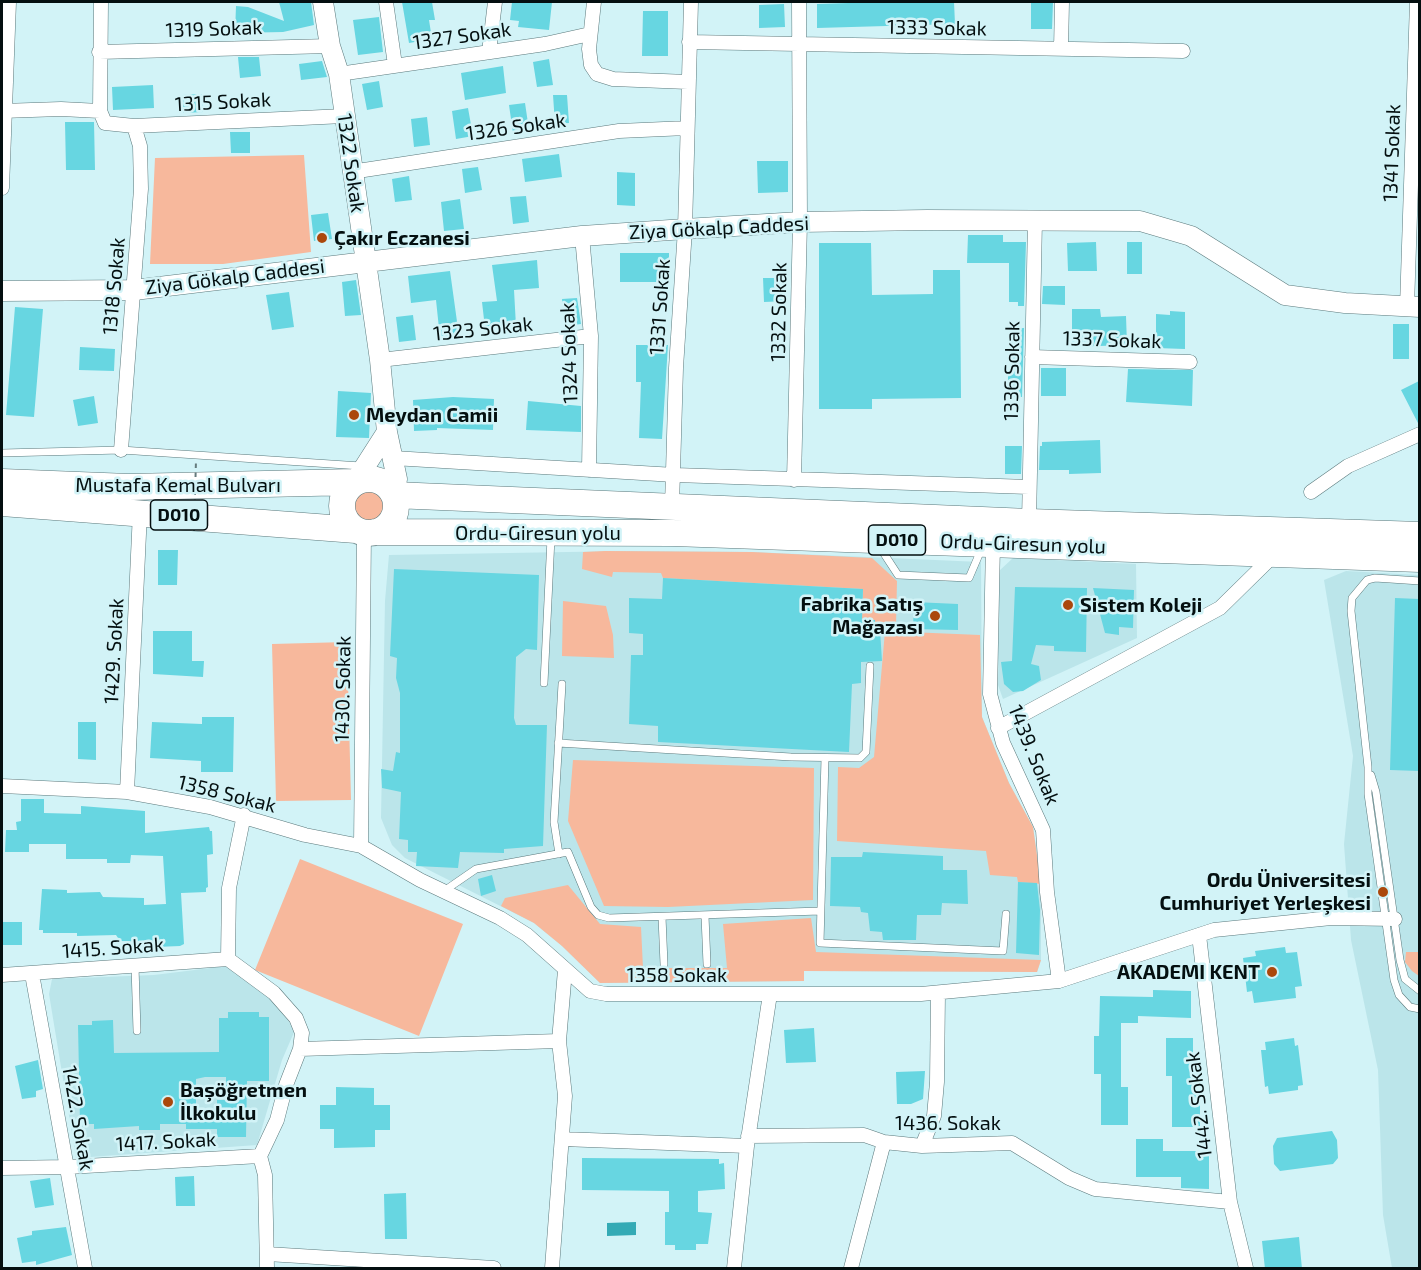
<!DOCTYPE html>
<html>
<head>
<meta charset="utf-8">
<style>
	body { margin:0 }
	#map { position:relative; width:1421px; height:1270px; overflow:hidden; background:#d2f3f7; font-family:"Exo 2",sans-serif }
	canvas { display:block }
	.frame { position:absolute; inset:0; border:3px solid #040f10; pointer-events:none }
</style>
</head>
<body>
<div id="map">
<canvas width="1421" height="1270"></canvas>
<div class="frame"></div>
</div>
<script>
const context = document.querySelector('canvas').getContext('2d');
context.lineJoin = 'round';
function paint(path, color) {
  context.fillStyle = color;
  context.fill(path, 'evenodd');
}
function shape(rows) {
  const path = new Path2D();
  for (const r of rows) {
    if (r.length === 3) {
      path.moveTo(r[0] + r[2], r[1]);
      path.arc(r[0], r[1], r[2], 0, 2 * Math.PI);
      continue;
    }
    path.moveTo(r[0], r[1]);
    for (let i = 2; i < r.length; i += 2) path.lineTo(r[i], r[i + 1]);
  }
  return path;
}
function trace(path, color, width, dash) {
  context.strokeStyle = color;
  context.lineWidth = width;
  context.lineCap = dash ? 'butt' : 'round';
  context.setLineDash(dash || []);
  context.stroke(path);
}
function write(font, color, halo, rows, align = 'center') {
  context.font = font + ' "Exo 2",sans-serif';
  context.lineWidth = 5;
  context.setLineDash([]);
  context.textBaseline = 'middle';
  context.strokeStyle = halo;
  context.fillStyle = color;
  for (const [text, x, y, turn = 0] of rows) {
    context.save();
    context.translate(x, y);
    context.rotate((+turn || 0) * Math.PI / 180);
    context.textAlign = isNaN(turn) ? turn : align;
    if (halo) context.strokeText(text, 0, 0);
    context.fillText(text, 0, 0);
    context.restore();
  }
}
paint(shape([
	[628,551,752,552,981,562,982,717,1009,783,1033,827,1041,881,1041,960,1037,972,804,971,804,981,600,983,562,946,534,923,405,858,392,845,381,818,385,601,389,555],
	[1013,558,1136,564,1137,638,1003,699,998,685,999,571],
	[1346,571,1419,575,1419,1268,1392,1268,1383,1215,1378,1070,1351,940,1344,844,1353,756,1324,580],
	[227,966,271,998,295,1030,282,1060,257,1145,76,1158,49,994,52,979,154,975]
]), '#bbe5ea');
paint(shape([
	[304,155,311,252,223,264,150,264,155,158],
	[369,507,16],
	[605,551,752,552,872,558,897,581,896,625,862,620,863,589,663,578,661,573,613,572,612,577,582,569,583,552],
	[563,601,606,606,613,635,614,658,562,656],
	[885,631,980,635,982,717,1009,783,1033,827,1041,884,1018,882,1017,877,990,875,986,851,837,841,838,767,859,768,874,757],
	[347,642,351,800,276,801,272,644],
	[573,760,814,768,813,900,668,907,604,906,568,821],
	[300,859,463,924,419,1036,255,970],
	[568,885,600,924,641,927,643,968,727,968,723,924,811,918,816,952,1041,960,1037,972,804,971,804,981,600,983,562,946,534,923,501,906,505,898],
	[1406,952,1419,952,1419,976,1412,971,1405,962]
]), '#f7b89c');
paint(shape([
	[636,1222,636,1235,607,1236,607,1223]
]), '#34aab5');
paint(shape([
	[279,2,311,2,314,25,283,32,235,33,236,6,248,7,284,21],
	[402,2,432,2,435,20,429,20,432,39,409,43],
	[512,2,552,2,549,30,518,27,519,21,510,20],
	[879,2,954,2,955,24,817,28,817,4],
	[1031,2,1053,2,1052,29,1031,29],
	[784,4,785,27,759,28,759,5],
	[643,11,668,11,668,56,642,56],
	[379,17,383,52,358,55,353,20],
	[238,57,259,57,261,76,240,78],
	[549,59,553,85,537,87,533,62],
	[322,61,327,77,301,80,299,64],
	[503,66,506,93,465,100,461,73],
	[379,81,383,107,367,110,362,84],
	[153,85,154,108,113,110,112,87],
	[202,94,203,112,183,113,182,95],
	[553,95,567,95,569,123,555,124],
	[525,103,529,130,513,133,509,105],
	[468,108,473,136,456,139,452,111],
	[427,117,430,145,414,147,411,119],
	[65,122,94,122,95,170,66,170],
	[230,132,250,132,250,153,231,153],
	[559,154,562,177,525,182,522,159],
	[757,161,788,161,788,192,758,193],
	[478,167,482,190,465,193,462,169],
	[617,172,635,173,635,206,617,205],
	[409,176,412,200,395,202,392,179],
	[526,196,529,222,513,224,510,197],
	[460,199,464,229,444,231,441,202],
	[328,213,332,239,314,241,311,215],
	[968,235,1003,235,1003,242,1026,242,1024,306,1018,306,1018,302,1009,302,1009,263,967,263],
	[1096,242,1097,271,1068,271,1067,243],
	[1127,242,1142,242,1142,274,1127,274],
	[819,243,871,243,872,295,933,294,933,270,960,270,961,398,872,399,872,409,819,409],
	[620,253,669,253,669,282,620,282],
	[537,260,539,288,514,290,516,326,485,328,482,302,497,301,492,265],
	[450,271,459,336,440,338,436,300,411,303,408,276],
	[763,278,787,278,787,301,764,302],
	[356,280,361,315,345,316,342,282],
	[1043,286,1065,286,1065,305,1042,304],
	[289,292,294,327,272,330,266,295],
	[577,298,581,324,565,326,562,299],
	[15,307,43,309,34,417,6,415],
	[1072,309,1100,309,1101,317,1126,316,1127,345,1072,347],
	[1170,311,1185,312,1185,349,1156,348,1156,314,1170,315],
	[413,315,416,340,399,342,396,317],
	[1393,324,1409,324,1409,359,1393,359],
	[1024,328,1022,397,1008,397,1008,371,1011,371,1008,329],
	[636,345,668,345,662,439,639,438,641,382,636,382],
	[80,347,115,349,114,371,79,370],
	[1041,368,1066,368,1066,396,1041,396],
	[1128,369,1193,370,1192,406,1126,402],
	[1419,381,1419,425,1401,390],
	[338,391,371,393,369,438,336,437],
	[94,396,98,423,78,426,73,400],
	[453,397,494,399,493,430,437,428,437,430,414,431,413,400],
	[528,401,581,406,581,432,526,430],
	[1100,440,1101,473,1069,474,1069,470,1039,470,1040,446,1042,446,1042,442],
	[1005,446,1022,446,1021,474,1005,474],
	[158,550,178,550,177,585,158,585],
	[394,569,539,575,537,650,526,649,516,657,514,718,516,725,547,725,543,846,504,849,504,853,460,852,458,868,416,866,417,852,408,852,408,840,399,839,401,792,382,788,381,769,393,771,396,752,400,753,400,693,396,678,397,658,390,656],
	[663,578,863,589,862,620,875,620,875,630,880,630,882,661,861,662,861,683,852,684,849,752,658,742,658,726,629,724,631,655,643,655,643,634,629,633,629,598,662,599],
	[1015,587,1087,588,1086,652,1054,651,1054,646,1036,645,1031,664,1039,666,1041,680,1023,691,1013,692,1004,684,1001,662,1012,661],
	[1093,588,1134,590,1133,628,1119,627,1119,635,1105,633],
	[1395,598,1419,599,1419,771,1390,770],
	[914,602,958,604,958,630,913,629],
	[153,631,192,631,192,661,204,661,203,677,153,674],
	[202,717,234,717,233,772,201,772,201,761,150,758,152,722,202,724],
	[78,722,96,722,96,760,78,759],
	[21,799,44,799,44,813,81,814,81,806,145,811,145,833,209,827,210,831,212,831,213,854,207,855,208,887,206,888,206,892,181,893,184,944,180,946,156,947,156,942,120,941,116,935,77,936,77,933,43,933,43,930,39,930,42,889,67,890,67,893,100,892,103,897,144,898,144,905,166,904,163,856,131,855,130,863,107,863,107,859,66,859,66,844,29,844,29,852,5,852,6,830,17,830,16,822,21,821],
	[863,852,943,856,943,870,967,870,968,904,942,903,941,915,917,915,916,940,883,940,882,932,870,931,868,913,861,912,860,907,830,906,831,857,862,857],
	[492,875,496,891,481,896,478,879],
	[1018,882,1037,883,1040,910,1039,955,1016,953],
	[2,922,22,922,22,945,2,945],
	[1285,947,1286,953,1297,952,1302,986,1295,987,1296,998,1254,1003,1252,991,1247,992,1243,958,1256,956,1255,951],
	[1153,990,1191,991,1191,1018,1138,1016,1138,1023,1121,1023,1121,1087,1128,1087,1128,1125,1101,1125,1101,1074,1094,1074,1094,1036,1099,1036,1100,996,1153,997],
	[228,1012,259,1012,259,1017,269,1017,269,1081,247,1081,246,1137,217,1137,217,1129,186,1129,186,1124,160,1124,160,1130,139,1130,139,1126,94,1129,94,1124,80,1124,78,1025,92,1025,92,1021,113,1020,114,1053,219,1052,219,1018,228,1018],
	[205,1077,226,1077,226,1100,217,1100,217,1110,196,1110,196,1079],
	[814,1028,816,1062,786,1063,784,1030],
	[1166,1038,1193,1038,1193,1089,1200,1089,1200,1127,1172,1127,1172,1076,1166,1076],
	[1294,1038,1295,1046,1298,1045,1303,1085,1298,1086,1298,1090,1269,1094,1268,1086,1265,1087,1261,1050,1266,1050,1265,1042],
	[38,1060,43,1089,36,1091,36,1097,22,1099,15,1066],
	[925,1071,923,1099,911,1104,897,1104,896,1072],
	[336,1087,374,1088,374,1105,390,1105,390,1130,375,1130,375,1147,334,1148,334,1129,320,1129,320,1105,336,1105],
	[1332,1131,1337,1140,1338,1158,1333,1164,1280,1171,1274,1164,1273,1146,1277,1138],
	[1136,1139,1163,1139,1163,1151,1209,1151,1209,1189,1181,1188,1181,1177,1136,1177],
	[582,1158,719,1159,719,1164,724,1163,725,1189,698,1191,698,1212,712,1213,708,1244,696,1244,696,1250,675,1250,675,1245,665,1245,665,1212,669,1212,669,1191,582,1190],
	[194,1176,195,1206,176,1206,175,1177],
	[50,1178,54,1205,35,1208,30,1181],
	[406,1193,407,1239,385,1239,384,1194],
	[66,1227,72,1255,36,1265,36,1261,22,1263,17,1238,32,1235,32,1231],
	[1299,1237,1302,1269,1265,1269,1262,1241]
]), '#67d6e1');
const lane = shape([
	[2,453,121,450,361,466],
	[879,546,898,575,969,578,981,550],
	[1420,581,1375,578,1367,580,1352,598,1351,611,1368,767,1368,794,1394,980,1399,995,1410,1007,1420,1009],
	[544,683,551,538],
	[558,743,791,757,860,758,866,752,870,666],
	[825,758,820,943,1003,951,1006,914],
	[1371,775,1376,792,1400,960,1405,979,1420,991],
	[559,854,554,822,562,684],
	[444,891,476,869,568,852,591,907,598,915,609,918,820,911],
	[705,916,707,964],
	[662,917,664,964],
	[135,966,137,1031]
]);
const street = shape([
	[101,2,100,111,105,123,134,126,344,116],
	[386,2,395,65],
	[594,2,589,49,591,65,597,74,613,79,688,82],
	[689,42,1183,51],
	[1061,49,1062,2],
	[99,52,330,46],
	[489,52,495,2],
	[339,74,545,44,590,34],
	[2,111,61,109,100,111],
	[351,172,619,131,687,128],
	[2,188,9,2],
	[582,236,591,336,589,470],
	[1407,307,1417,2],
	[1032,357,1190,362],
	[380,360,591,336],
	[121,450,141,189,140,146,134,126],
	[393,458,675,475,1029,487],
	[794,480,800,222,799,2],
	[1311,492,1348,466,1420,434],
	[672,506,676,368,685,229,691,2],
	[1029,522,1035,220],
	[993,543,990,694,1003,743,1043,830,1047,892,1059,981],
	[998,728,1220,608,1274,555],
	[2,786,127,792,210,807,305,835,361,846,420,880,500,918,527,935,590,991,606,994,921,994,1059,981,1214,930,1331,918,1395,919],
	[127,792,140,512],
	[244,815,229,888,228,959,274,993,296,1018,302,1033,300,1049,286,1085,277,1120,260,1156,265,1175,267,1268],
	[361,846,364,533],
	[1199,935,1230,1202,1246,1268],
	[32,974,85,1268],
	[2,975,228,959],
	[300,1049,559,1041],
	[748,1136,864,1135,884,1142,922,1146,1012,1143,1069,1178,1095,1189,1230,1202],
	[562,1139,747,1146],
	[922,1146,934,1116,937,1082,938,993],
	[2,1168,68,1167,260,1156],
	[267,1254,494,1268],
	[552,1268,565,1096,559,1041,565,970],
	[734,1268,747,1146,770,994],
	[851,1268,884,1142]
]);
const secondary = shape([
	[323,2,330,46,339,74,380,360,387,432],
	[2,291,134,290,582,236,685,229,800,222,927,220,1140,221,1191,236,1285,295,1345,303,1420,307],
	[355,482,387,432,397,479,394,495]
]);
const highway = shape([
	[369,506,27],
	[2,482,129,487,355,482],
	[394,495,1029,522,1420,535],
	[2,503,356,530],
	[375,532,673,533,1420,559]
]);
trace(lane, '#5b797c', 8);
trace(street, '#5b797c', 15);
trace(secondary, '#5b797c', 21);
trace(highway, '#5b797c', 27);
trace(lane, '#fff', 7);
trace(street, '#fff', 14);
trace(secondary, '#fff', 20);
trace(highway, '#fff', 26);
trace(shape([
	[194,531,196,460]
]), '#657b7d', 2, [4.5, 4.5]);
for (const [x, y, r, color] of [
	[322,238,6,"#ab480c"],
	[354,415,6,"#ab480c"],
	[1068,605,6,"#ab480c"],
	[935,616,6,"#ab480c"],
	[1383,892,6,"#ab480c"],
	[1272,972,6,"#ab480c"],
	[168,1102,6,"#ab480c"]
]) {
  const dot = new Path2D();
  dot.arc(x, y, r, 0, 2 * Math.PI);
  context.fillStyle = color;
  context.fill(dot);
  trace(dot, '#d2f3f7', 2);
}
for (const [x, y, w] of [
	[179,515,57],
	[897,540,57]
]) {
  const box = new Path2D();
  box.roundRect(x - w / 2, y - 15, w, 30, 4.5);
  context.fillStyle = '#d2f3f7';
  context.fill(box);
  trace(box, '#040f10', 1.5);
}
write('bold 18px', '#040f10', null, [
	["D010",179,515],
	["D010",897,540]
]);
write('20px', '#040f10', '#d2f3f7', [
	["1333 Sokak",937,28,1],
	["1319 Sokak",214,29,-2],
	["1327 Sokak",462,36,-8],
	["1315 Sokak",223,102,-3],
	["1326 Sokak",516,127,-8],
	["1341 Sokak",1392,153,-88],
	["1322 Sokak",351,163,82],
	["Ziya Gökalp Caddesi",719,228,-3],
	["Ziya Gökalp Caddesi",235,277,-7],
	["1318 Sokak",114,286,-85],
	["1331 Sokak",660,307,-86],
	["1332 Sokak",779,312,-89],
	["1323 Sokak",483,329,-6],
	["1337 Sokak",1112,340,2],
	["1324 Sokak",569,353,-92],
	["1336 Sokak",1012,371,-89],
	["Mustafa Kemal Bulvarı",178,485],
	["Ordu-Giresun yolu",538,533],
	["Ordu-Giresun yolu",1023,544,2],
	["1429. Sokak",114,651,-87],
	["1430. Sokak",343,689,-89],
	["1439. Sokak",1034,755,68],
	["1358 Sokak",227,794,14],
	["1415. Sokak",113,948,-4],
	["1358 Sokak",677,975],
	["1442. Sokak",1199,1105,-97],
	["1422. Sokak",78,1118,80],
	["1436. Sokak",948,1123],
	["1417. Sokak",166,1142,-3]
]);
write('bold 20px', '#040f10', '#d2f3f7', [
	["Çakır Eczanesi",334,238],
	["Meydan Camii",366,415],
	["Fabrika Satış",923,604,"right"],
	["Mağazası",923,627,"right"],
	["Sistem Koleji",1080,605],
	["Ordu Üniversitesi",1371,880,"right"],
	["Cumhuriyet Yerleşkesi",1371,903,"right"],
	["AKADEMI KENT",1260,972,"right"],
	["Başöğretmen",180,1090],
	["İlkokulu",180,1113]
], 'left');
</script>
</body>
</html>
